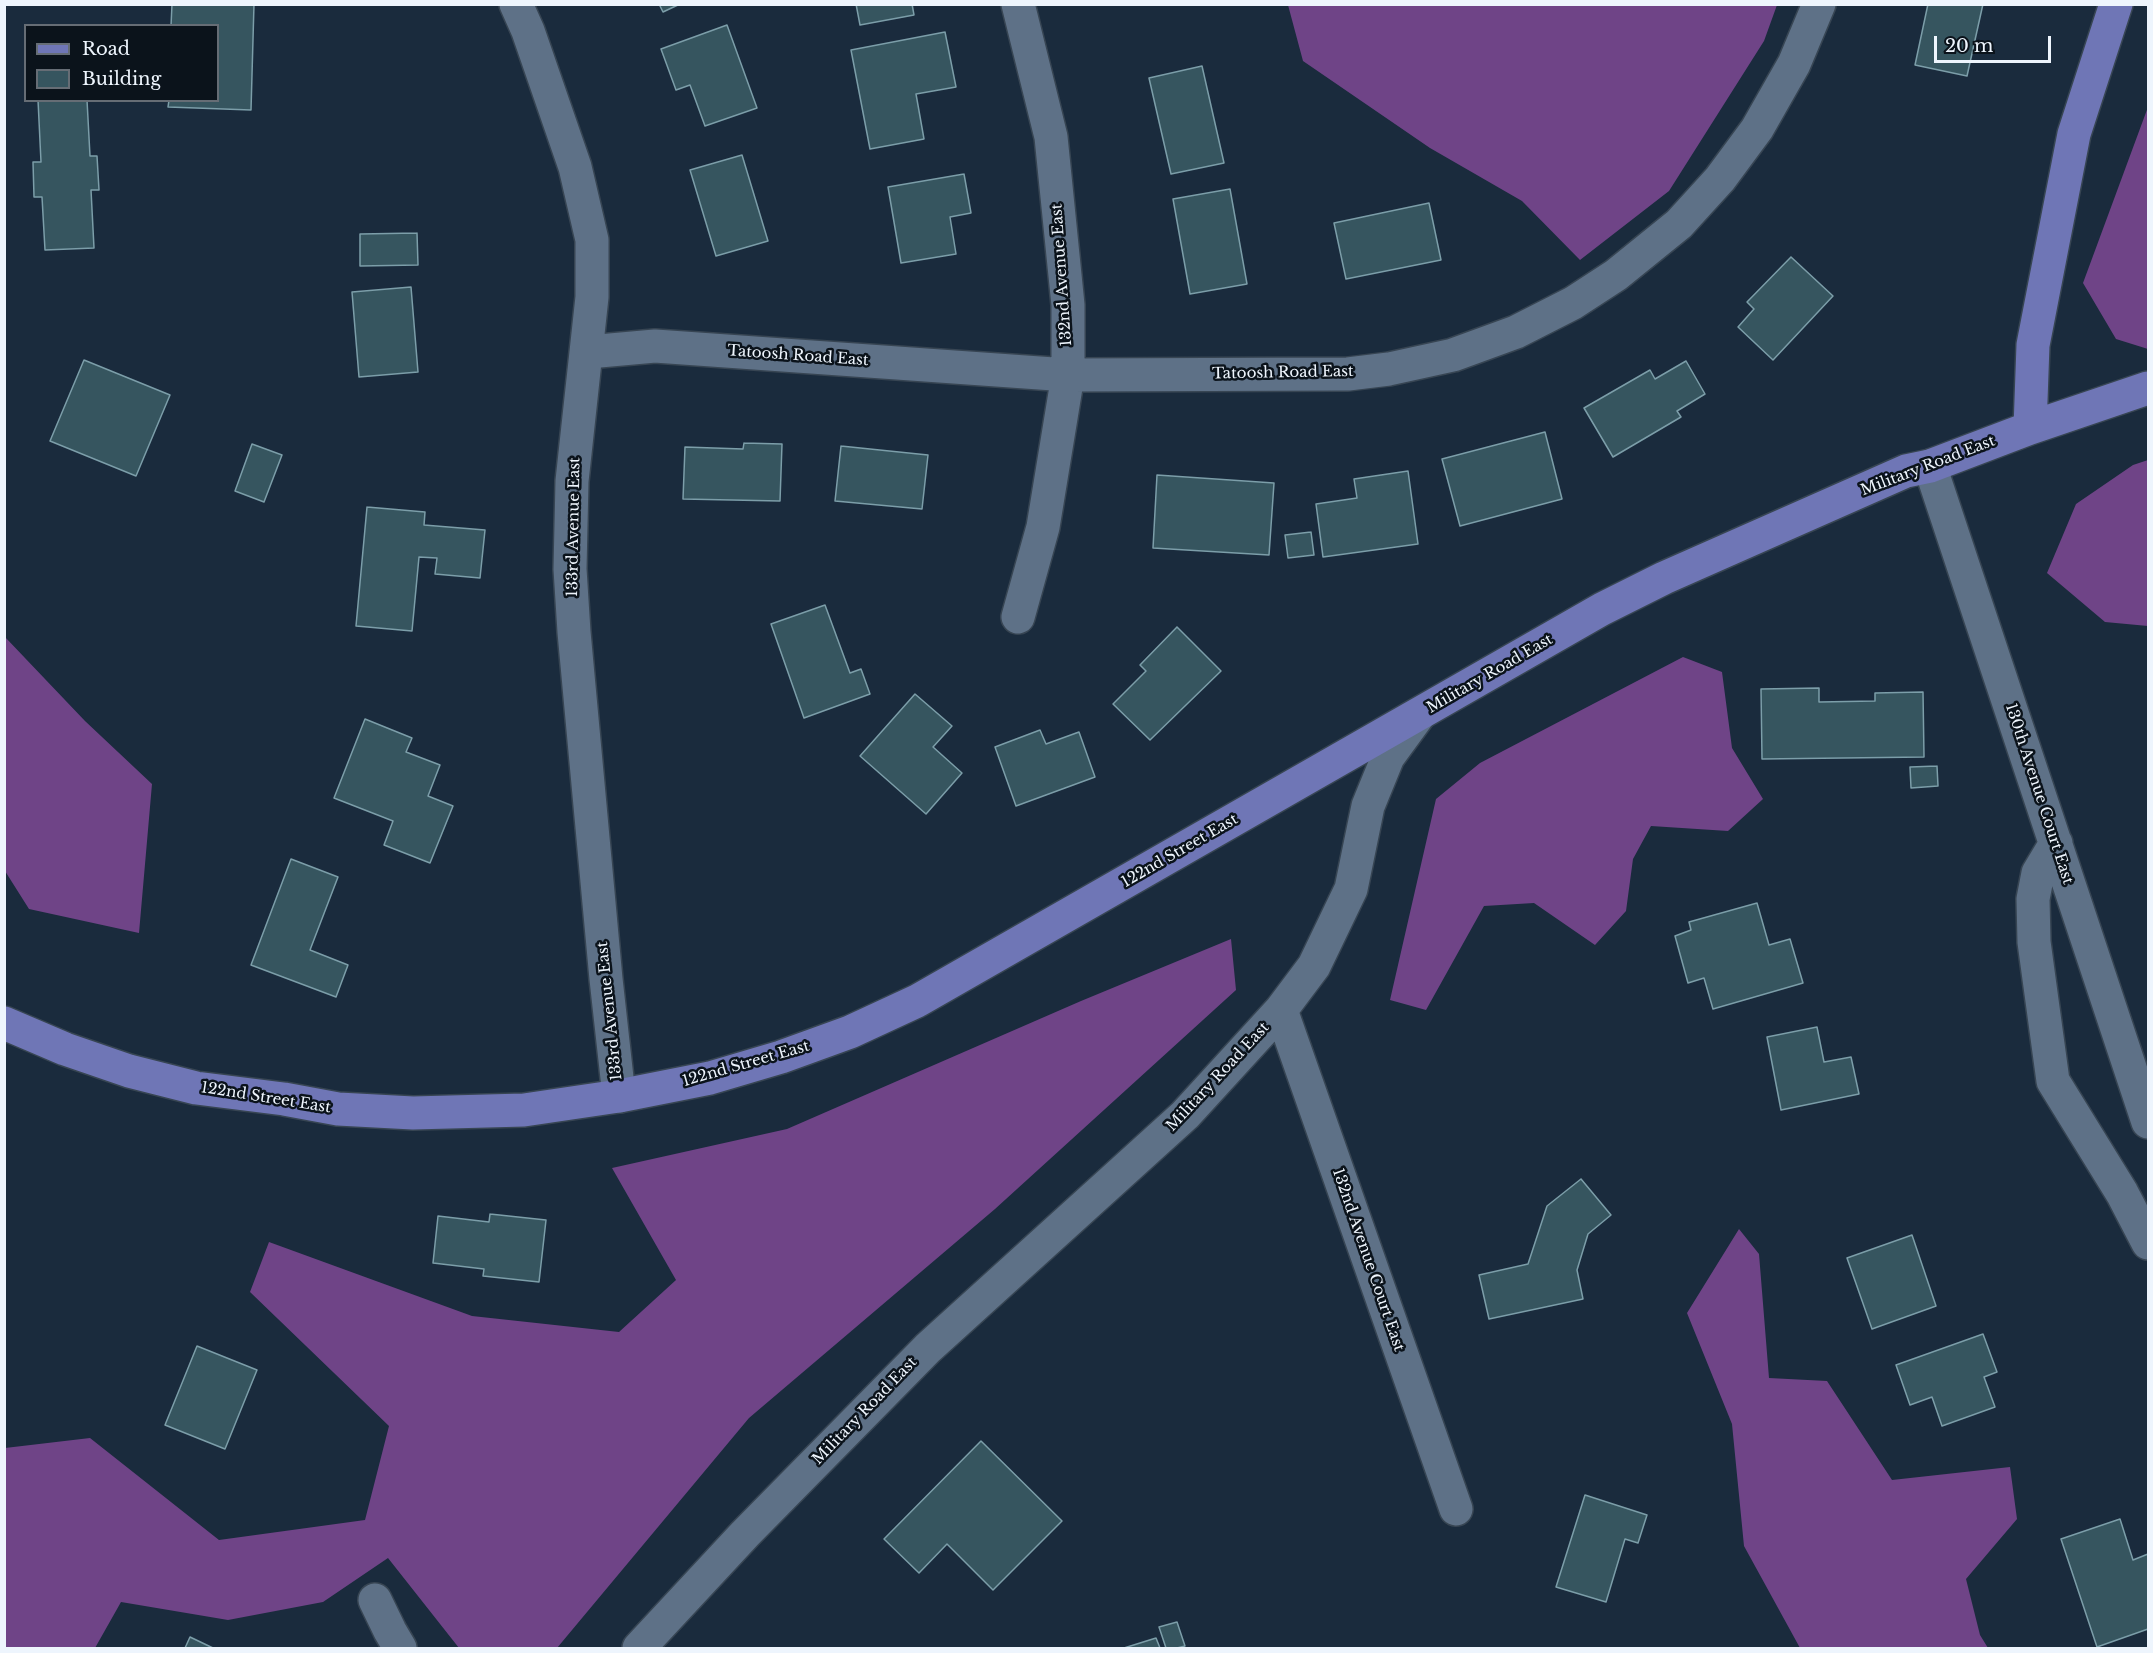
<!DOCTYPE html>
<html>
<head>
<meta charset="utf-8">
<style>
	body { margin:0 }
	#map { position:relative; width:2153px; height:1653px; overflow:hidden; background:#1a2b3d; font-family:"Libre Baskerville",serif }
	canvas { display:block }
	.frame { position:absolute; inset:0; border:6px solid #eef5fd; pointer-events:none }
	.legend { position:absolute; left:24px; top:24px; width:195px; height:78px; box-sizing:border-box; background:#0b131b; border:2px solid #666d75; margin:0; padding:8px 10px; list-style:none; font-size:18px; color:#eef5fd }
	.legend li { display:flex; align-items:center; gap:12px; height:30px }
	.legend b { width:30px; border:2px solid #666d75 }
	.scale { position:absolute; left:1934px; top:36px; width:117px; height:27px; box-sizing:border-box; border:3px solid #eef5fd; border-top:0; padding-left:8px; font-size:18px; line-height:21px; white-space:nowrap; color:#eef5fd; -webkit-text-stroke:4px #0b131b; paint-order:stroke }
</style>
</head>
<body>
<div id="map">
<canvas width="2153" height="1653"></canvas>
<div class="frame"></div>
<ul class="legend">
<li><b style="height:8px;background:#6f76b6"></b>Road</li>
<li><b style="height:16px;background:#36555f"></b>Building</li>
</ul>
<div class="scale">20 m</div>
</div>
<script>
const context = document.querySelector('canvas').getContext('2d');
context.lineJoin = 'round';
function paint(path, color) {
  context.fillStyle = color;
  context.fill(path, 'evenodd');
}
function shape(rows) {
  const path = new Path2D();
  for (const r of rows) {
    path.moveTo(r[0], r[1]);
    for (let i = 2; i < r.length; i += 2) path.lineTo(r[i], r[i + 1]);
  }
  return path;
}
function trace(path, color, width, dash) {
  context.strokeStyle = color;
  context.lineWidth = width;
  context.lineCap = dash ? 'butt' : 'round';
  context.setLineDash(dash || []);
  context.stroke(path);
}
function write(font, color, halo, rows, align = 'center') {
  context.font = font + ' "Libre Baskerville",serif';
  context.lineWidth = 5;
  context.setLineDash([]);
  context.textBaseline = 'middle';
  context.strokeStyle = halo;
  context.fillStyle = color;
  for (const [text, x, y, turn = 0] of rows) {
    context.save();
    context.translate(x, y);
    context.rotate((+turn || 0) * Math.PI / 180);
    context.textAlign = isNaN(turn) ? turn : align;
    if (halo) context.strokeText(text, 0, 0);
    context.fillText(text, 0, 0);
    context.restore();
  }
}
paint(shape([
	[1288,5,1288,4,1777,5,1764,41,1669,191,1580,260,1522,201,1430,148,1303,61],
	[2148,107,2148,349,2116,339,2083,283],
	[2148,460,2148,626,2105,622,2047,573,2076,504,2133,465],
	[5,637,85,721,152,784,139,933,29,909,5,871],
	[1683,657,1722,672,1732,748,1763,799,1728,831,1651,826,1633,859,1626,911,1595,945,1534,903,1484,906,1426,1010,1390,1000,1436,799,1480,763],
	[1231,939,1236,990,995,1209,749,1418,557,1648,459,1648,388,1558,323,1602,228,1620,121,1602,95,1648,5,1648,5,1448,90,1438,219,1540,365,1520,389,1426,250,1292,269,1242,472,1316,619,1332,676,1280,612,1168,787,1129,1081,1001],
	[1739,1229,1759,1254,1769,1378,1827,1381,1892,1480,2010,1467,2017,1519,1966,1579,1980,1635,1988,1648,1800,1648,1744,1546,1732,1424,1687,1313]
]), '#6f4487');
const building = shape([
	[172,4,254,4,251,110,168,107,169,100,218,100,218,26,171,26,172,4],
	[659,4,680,4,663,12,659,4],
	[856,4,912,4,914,15,860,25,856,4],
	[1928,4,1983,4,1967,76,1915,65,1928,4],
	[727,25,757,108,705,126,690,85,676,90,661,49,727,25],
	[945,32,956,87,916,94,924,139,870,149,851,50,945,32],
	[1202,66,1224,163,1171,174,1149,78,1202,66],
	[38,100,87,100,90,156,97,156,99,190,91,190,94,248,45,250,42,197,34,197,33,162,41,162,38,100],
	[742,155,768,241,716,256,690,170,742,155],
	[964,174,971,213,950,217,956,254,901,263,888,187,964,174],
	[1230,189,1247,284,1190,294,1173,199,1230,189],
	[1429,203,1441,260,1346,279,1334,223,1429,203],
	[417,233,418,265,360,266,360,234,417,233],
	[1791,257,1833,296,1773,360,1738,327,1754,309,1747,302,1791,257],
	[411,287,418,372,359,377,352,292,411,287],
	[84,360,170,395,136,476,50,441,84,360],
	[1686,361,1705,394,1677,411,1681,417,1613,457,1584,408,1650,370,1655,379,1686,361],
	[1545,432,1562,499,1460,526,1442,459,1545,432],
	[744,443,782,444,780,501,683,499,685,447,743,449,744,443],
	[252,444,282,455,264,502,235,491,252,444],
	[841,446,928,455,922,509,835,501,841,446],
	[1408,471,1418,544,1323,557,1316,504,1357,498,1354,479,1408,471],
	[1157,475,1274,483,1269,555,1153,548,1157,475],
	[367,507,425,512,424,525,485,530,480,578,435,574,437,558,419,557,412,631,356,626,367,507],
	[1311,532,1314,555,1288,558,1285,535,1311,532],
	[825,605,850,673,861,669,870,694,804,718,771,624,825,605],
	[1177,627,1221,671,1150,740,1113,704,1146,671,1140,665,1177,627],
	[1819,688,1819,702,1875,701,1875,693,1923,692,1924,757,1762,759,1761,689,1819,688],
	[915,694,952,726,933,747,962,773,926,814,860,756,915,694],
	[365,719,412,738,406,752,440,765,428,796,453,806,430,863,384,845,393,821,334,798,365,719],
	[1040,730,1046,744,1079,732,1095,777,1016,806,995,747,1040,730],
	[1937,766,1938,786,1911,788,1910,767,1937,766],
	[291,859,338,877,310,950,348,965,336,997,251,965,291,859],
	[1757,903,1769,945,1790,939,1803,983,1713,1009,1704,978,1688,983,1675,936,1691,930,1689,922,1757,903],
	[1817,1027,1824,1062,1851,1057,1859,1094,1781,1110,1767,1037,1817,1027],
	[1581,1179,1611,1215,1588,1234,1577,1270,1583,1299,1489,1319,1479,1275,1528,1264,1547,1206,1581,1179],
	[490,1214,546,1220,539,1282,483,1276,484,1269,433,1263,438,1216,489,1222,490,1214],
	[1912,1235,1936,1306,1872,1329,1847,1258,1912,1235],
	[1983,1334,1997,1372,1984,1377,1995,1407,1942,1426,1932,1397,1910,1405,1896,1365,1983,1334],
	[197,1346,257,1370,225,1449,165,1425,197,1346],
	[981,1441,1062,1521,993,1590,947,1544,919,1573,884,1539,981,1441],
	[1585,1495,1647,1515,1638,1543,1625,1539,1606,1602,1556,1587,1585,1495],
	[2120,1519,2133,1560,2148,1554,2148,1629,2097,1647,2061,1539,2120,1519],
	[1177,1622,1185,1646,1177,1648,1166,1648,1159,1627,1177,1622],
	[190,1637,213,1648,185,1648,190,1637],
	[1156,1638,1160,1648,1124,1648,1156,1638]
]);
paint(building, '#36555f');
trace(building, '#7c9ea9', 1.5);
const minor = shape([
	[516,4,528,31,575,167,592,240,592,297,572,481,570,569,574,632,606,979,619,1096],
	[588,352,655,346,1068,375,1348,374,1389,369,1453,355,1516,332,1573,303,1616,275,1679,224,1720,179,1757,129,1794,64,1819,4],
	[1930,466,2148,1122],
	[1018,617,1043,527,1068,375,1068,305,1051,137,1018,4],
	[2056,843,2038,873,2033,899,2034,942,2053,1081,2122,1193,2148,1243],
	[1281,1010,1456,1509],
	[375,1600,390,1631,400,1648],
	[639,1648,745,1534,928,1348,1185,1115,1281,1010,1314,966,1351,889,1368,806,1388,757,1418,716]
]);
const major = shape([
	[2030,428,2033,345,2074,134,2116,4],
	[4,1023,65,1049,129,1071,196,1088,284,1099,338,1109,413,1113,524,1110,619,1096,710,1078,781,1057,850,1032,917,1001,1602,609,1664,578,1906,471,1930,466,2030,428,2148,388]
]);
trace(minor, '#374553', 36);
trace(major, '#374553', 36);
trace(minor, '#5e7187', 33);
trace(major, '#6f76b6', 33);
write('15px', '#eef5fd', '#0b131b', [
	["132nd Avenue East",1062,275,-94],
	["Tatoosh Road East",798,356,4],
	["Tatoosh Road East",1283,373,-1],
	["Military Road East",1928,466,-21],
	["133rd Avenue East",574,527,-89],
	["Military Road East",1490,674,-30],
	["130th Avenue Court East",2039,794,72],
	["122nd Street East",1180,851,-30],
	["133rd Avenue East",610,1011,-96],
	["122nd Street East",746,1064,-16],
	["Military Road East",1218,1077,-47],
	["122nd Street East",266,1098,9],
	["132nd Avenue Court East",1368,1260,71],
	["Military Road East",865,1411,-46]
]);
</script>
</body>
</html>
